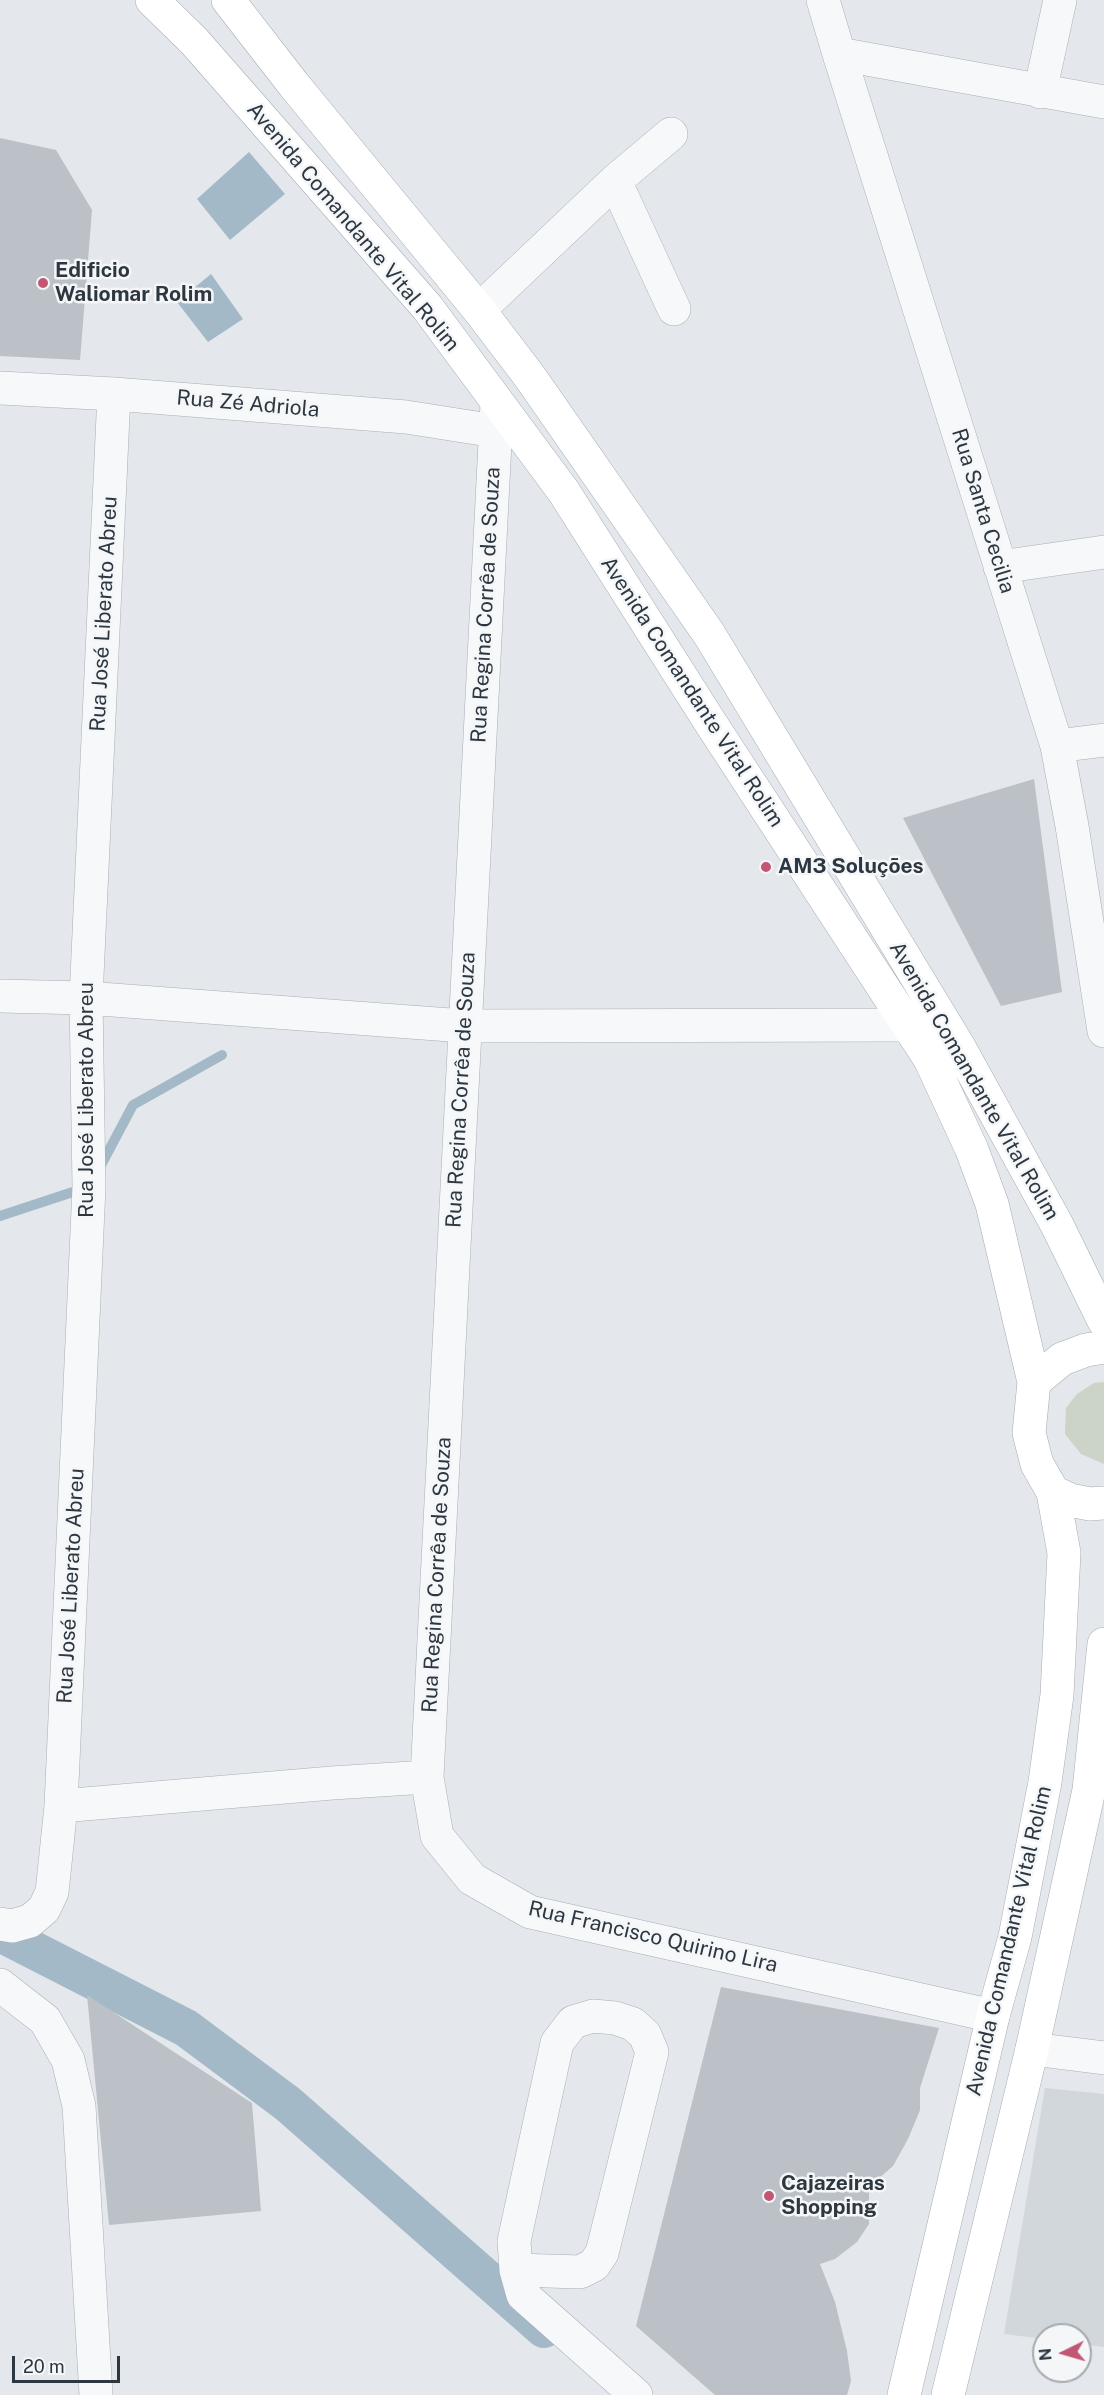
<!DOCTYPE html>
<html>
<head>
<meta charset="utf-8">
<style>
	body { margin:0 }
	#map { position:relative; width:1104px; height:2395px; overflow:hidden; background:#e4e7eb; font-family:"Public Sans",sans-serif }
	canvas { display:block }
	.north { position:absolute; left:1032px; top:2323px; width:60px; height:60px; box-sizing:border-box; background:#f4f6f8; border:2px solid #a4aaaf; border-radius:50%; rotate:265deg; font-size:16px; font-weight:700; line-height:24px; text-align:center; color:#2d3741 }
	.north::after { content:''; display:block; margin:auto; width:21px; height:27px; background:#c25774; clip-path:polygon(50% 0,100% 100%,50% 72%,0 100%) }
	.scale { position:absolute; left:12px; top:2356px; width:108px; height:27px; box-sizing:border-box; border:3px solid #2d3741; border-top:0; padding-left:8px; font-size:18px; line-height:21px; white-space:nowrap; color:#2d3741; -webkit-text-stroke:4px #f4f6f8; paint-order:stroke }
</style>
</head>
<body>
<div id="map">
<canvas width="1104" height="2395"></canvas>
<div class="north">N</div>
<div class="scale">20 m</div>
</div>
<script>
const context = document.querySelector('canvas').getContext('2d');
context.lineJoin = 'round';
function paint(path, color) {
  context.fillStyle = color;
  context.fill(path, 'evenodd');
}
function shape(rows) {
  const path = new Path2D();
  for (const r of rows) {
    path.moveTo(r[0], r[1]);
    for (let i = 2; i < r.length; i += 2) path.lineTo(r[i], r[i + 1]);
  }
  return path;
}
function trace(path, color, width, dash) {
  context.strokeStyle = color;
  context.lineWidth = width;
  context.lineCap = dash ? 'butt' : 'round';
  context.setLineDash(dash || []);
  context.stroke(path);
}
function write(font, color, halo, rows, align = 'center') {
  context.font = font + ' "Public Sans",sans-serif';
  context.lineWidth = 5;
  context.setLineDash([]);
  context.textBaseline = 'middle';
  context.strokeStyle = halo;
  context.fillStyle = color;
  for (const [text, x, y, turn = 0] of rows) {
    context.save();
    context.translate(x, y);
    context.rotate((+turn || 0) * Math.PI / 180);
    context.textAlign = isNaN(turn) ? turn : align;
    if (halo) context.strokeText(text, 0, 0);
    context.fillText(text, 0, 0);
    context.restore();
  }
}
paint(shape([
	[1045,2088,1104,2094,1104,2347,1080,2344,1080,2335,1044,2335,1044,2339,1004,2334]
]), '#d2d7dc');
paint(shape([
	[1104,1382,1104,1464,1081,1454,1065,1434,1066,1408,1077,1394,1094,1383]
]), '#cbd4c6');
paint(shape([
	[249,152,285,194,230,240,197,199],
	[211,274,243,319,208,342,177,302]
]), '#a3b9c7');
trace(shape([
	[99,1169,133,1105,222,1055],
	[0,1216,85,1188]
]), '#a3b9c7', 10);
trace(shape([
	[0,1933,186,2028,288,2104,544,2329]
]), '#a3b9c7', 38);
paint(shape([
	[0,138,56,150,92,210,80,360,0,356],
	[1034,779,1062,992,1001,1006,903,818],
	[721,1987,939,2028,920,2088,920,2110,908,2139,893,2166,869,2187,869,2224,857,2242,835,2259,820,2264,835,2302,847,2351,851,2381,847,2395,715,2395,636,2326],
	[87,1995,252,2103,261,2211,109,2225]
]), '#bcc1c7');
const minor = shape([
	[823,0,839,54,1057,746,1072,826,1104,1031],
	[839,54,1104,102],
	[1040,92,1060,0],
	[615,181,674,309],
	[479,310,615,181,671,134],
	[0,388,114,394,406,417,495,431],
	[497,403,427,1777,437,1836,472,1879,530,1912,993,2016],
	[1000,567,1104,552],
	[1057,746,1104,740],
	[0,996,86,998,464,1026,907,1025],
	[61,1806,332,1783,427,1777],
	[0,1924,12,1926,30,1921,44,1909,52,1892,61,1806,89,1187,86,998,114,394],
	[0,1985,45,2020,68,2060,79,2106,96,2395],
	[1032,2049,1104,2058],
	[516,2270,580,2272,594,2265,602,2253,652,2052,645,2035,633,2024,615,2018,593,2016,573,2022,557,2043,514,2241,516,2270,523,2295,636,2395]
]);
const major = shape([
	[152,0,194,41,427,307,564,492,710,722,930,1059,972,1150,992,1204,1034,1382,1029,1433,1037,1464,1053,1492,1064,1553,1057,1695,1045,1782,1015,1937,993,2016,904,2395],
	[228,0,294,85,479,310,530,377,709,634,959,1047,1057,1225,1104,1321],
	[1034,1382,1062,1359,1086,1350,1104,1347],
	[1053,1492,1070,1500,1090,1504,1104,1503],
	[948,2395,1032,2049,1089,1790,1104,1644]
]);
trace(minor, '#a9afb5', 34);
trace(major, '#a5adb5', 34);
trace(minor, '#f6f8f9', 33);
trace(major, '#fff', 33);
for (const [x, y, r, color] of [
	[43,283,6,"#c25774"],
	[766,867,6,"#c25774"],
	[769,2196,6,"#c25774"]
]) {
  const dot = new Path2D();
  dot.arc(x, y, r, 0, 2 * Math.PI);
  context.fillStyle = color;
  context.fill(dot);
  trace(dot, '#f4f6f8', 2);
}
write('21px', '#2d3741', '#f4f6f8', [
	["Avenida Comandante Vital Rolim",353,227,50],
	["Rua Zé Adriola",248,404,5],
	["Rua Santa Cecilia",983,511,73],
	["Rua Regina Corrêa de Souza",486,605,-87],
	["Rua José Liberato Abreu",104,614,-87],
	["Avenida Comandante Vital Rolim",692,692,57],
	["Avenida Comandante Vital Rolim",974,1081,60],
	["Rua Regina Corrêa de Souza",461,1090,-87],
	["Rua José Liberato Abreu",87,1100,-90],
	["Rua Regina Corrêa de Souza",437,1575,-87],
	["Rua José Liberato Abreu",71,1586,-87],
	["Rua Francisco Quirino Lira",653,1937,13],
	["Avenida Comandante Vital Rolim",1009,1941,-77]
]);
write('bold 21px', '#2d3741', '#f4f6f8', [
	["Edificio",55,271],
	["Waliomar Rolim",55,295],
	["AM3 Soluções",778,867],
	["Cajazeiras",781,2184],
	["Shopping",781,2208]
], 'left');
</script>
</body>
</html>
